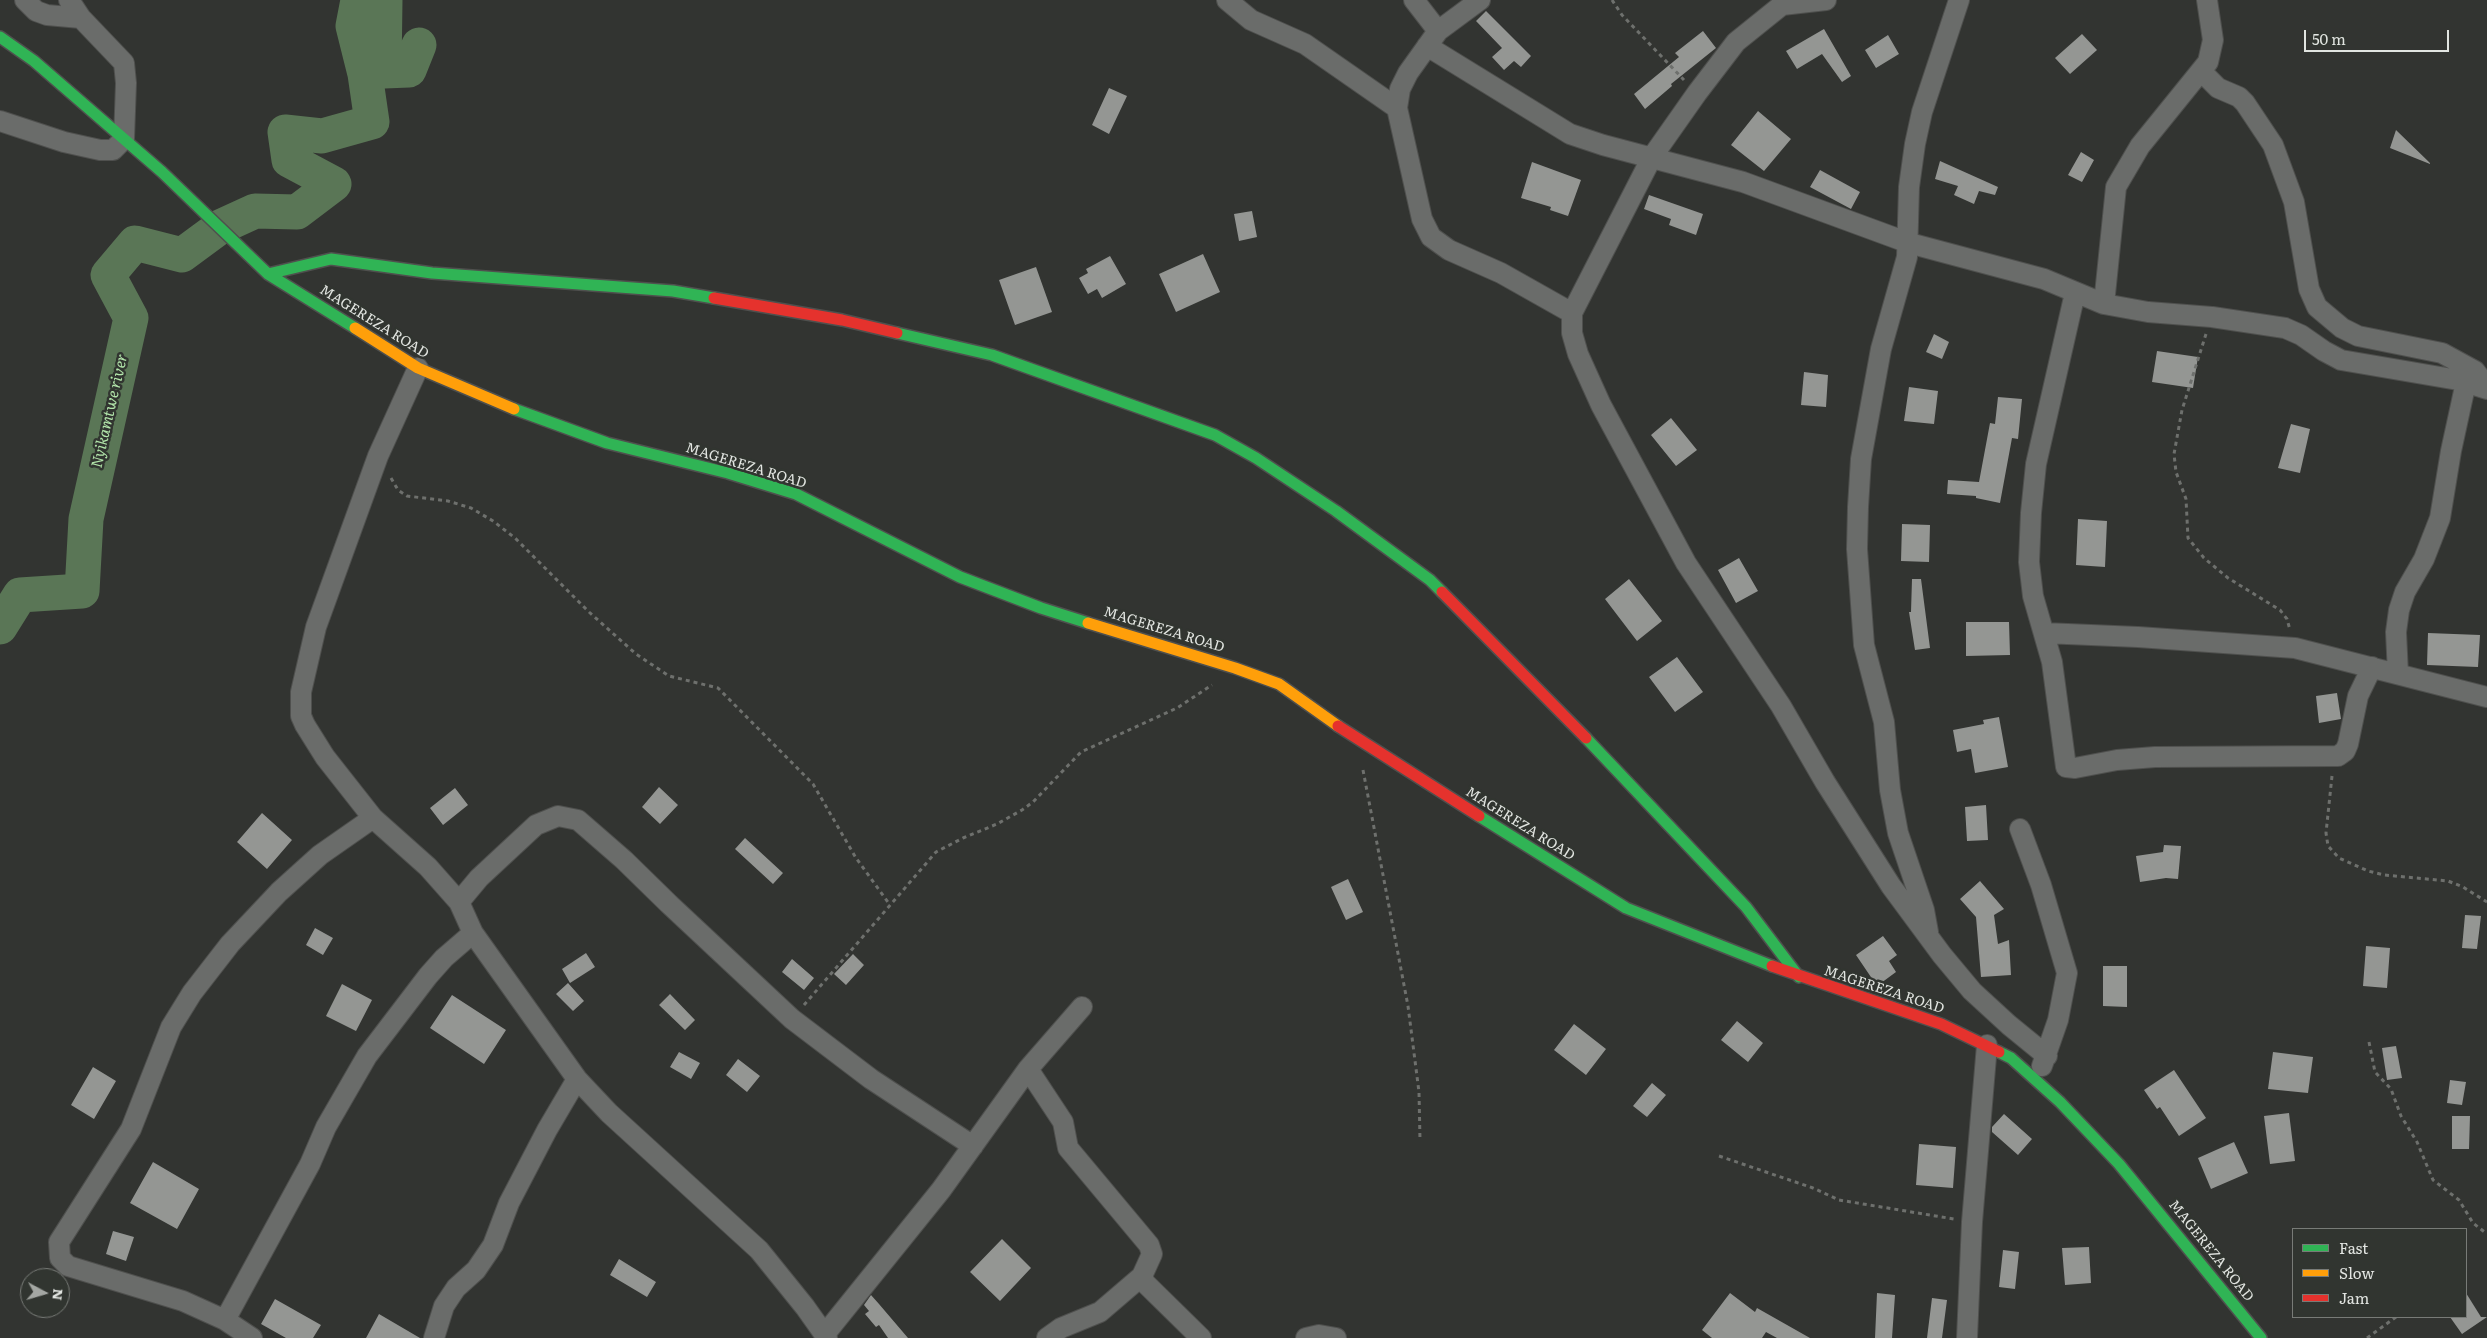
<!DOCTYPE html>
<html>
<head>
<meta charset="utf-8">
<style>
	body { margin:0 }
	#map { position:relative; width:2487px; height:1338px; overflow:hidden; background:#323431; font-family:Literata,serif }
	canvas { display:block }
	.legend { position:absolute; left:2292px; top:1228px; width:175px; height:90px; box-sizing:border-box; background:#313530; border:1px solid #787b77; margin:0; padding:6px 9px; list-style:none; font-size:15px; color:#e2e5e1 }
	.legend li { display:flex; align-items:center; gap:10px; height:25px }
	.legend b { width:25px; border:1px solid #787b77 }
	.north { position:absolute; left:20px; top:1268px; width:50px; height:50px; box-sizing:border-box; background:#313530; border:1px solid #787b77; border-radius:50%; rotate:96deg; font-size:14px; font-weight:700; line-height:20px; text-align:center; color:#e2e5e1 }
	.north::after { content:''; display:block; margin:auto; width:18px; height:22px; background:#a4a7a3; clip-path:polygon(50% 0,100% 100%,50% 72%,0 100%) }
	.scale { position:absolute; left:2304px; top:30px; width:145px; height:22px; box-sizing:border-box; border:2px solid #e2e5e1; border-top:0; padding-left:6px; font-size:15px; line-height:18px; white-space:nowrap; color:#e2e5e1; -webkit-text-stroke:4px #313530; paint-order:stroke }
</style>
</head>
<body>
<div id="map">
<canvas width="2487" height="1338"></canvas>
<ul class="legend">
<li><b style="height:6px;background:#30b455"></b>Fast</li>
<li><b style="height:6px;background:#ff9f0a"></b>Slow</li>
<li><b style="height:6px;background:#e5322d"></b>Jam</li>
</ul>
<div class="north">N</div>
<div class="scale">50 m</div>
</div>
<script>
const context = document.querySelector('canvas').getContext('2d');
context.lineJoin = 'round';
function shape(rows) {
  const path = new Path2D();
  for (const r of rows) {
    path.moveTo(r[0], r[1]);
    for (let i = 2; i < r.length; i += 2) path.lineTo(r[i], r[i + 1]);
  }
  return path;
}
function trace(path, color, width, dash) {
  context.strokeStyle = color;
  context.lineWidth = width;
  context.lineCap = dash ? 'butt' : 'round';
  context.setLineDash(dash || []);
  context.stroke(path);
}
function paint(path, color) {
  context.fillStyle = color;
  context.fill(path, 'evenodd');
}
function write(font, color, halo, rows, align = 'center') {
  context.font = font + ' Literata,serif';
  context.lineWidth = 5;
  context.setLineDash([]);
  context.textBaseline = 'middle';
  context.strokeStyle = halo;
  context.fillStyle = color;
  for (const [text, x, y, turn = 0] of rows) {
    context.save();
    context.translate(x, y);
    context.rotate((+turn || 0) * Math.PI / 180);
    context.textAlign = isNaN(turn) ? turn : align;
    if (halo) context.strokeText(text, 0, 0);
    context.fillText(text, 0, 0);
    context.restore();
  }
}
trace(shape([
	[385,0,384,71,409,70,419,45],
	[0,627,20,595,82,591,86,519,131,318,108,275,135,243,182,255,220,227,255,211,297,212,334,184,289,160,285,132,322,136,372,122,365,74,353,26,358,0]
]), '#5a7656', 35);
paint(shape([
	[1486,11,1531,56,1521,67,1514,61,1504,70,1492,57,1502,48,1476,21],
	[1824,29,1851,76,1842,82,1822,54,1797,69,1786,51],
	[1703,31,1716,48,1671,84,1672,86,1645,109,1634,94,1679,57,1675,53],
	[2082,34,2097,50,2070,74,2055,58],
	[1888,35,1899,54,1876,68,1865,50],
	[1109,88,1127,96,1109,134,1092,125],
	[1758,111,1791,139,1764,171,1731,145],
	[2396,130,2430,163,2430,164,2390,148],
	[2081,152,2094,160,2082,182,2068,175],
	[1940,161,1998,187,1995,195,1979,191,1974,204,1954,195,1958,186,1935,179],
	[1532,162,1581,180,1568,216,1550,210,1551,207,1521,198],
	[1820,170,1860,192,1851,209,1810,187],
	[1649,195,1703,214,1696,235,1669,225,1671,219,1644,209],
	[1252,211,1257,237,1239,241,1234,214],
	[1203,254,1220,292,1176,312,1159,274],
	[1110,256,1126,284,1102,298,1097,289,1088,294,1079,278,1088,273,1086,269],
	[1036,267,1052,312,1015,325,999,280],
	[1934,334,1949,342,1942,359,1926,352],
	[2157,351,2198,357,2193,388,2152,382],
	[1804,372,1828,375,1826,407,1801,405],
	[1909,387,1938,391,1934,424,1904,421],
	[1998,397,2022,399,2018,439,2012,438,2000,503,1976,498,1976,496,1947,494,1948,480,1979,482,1990,423,1995,424],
	[1671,418,1697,450,1676,466,1651,435],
	[2291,424,2310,429,2300,473,2278,468],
	[2078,519,2107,521,2105,567,2076,565],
	[1902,524,1930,525,1929,562,1901,561],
	[1739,558,1758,591,1736,603,1718,570],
	[1629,579,1662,621,1637,641,1605,599],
	[1912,579,1921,579,1930,648,1915,650,1909,612,1911,612],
	[1966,622,2009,622,2010,655,1966,656],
	[2428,633,2480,635,2478,667,2427,665],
	[1677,657,1703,692,1675,712,1649,677],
	[2337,693,2341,719,2319,723,2316,696],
	[1999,717,2008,767,1975,773,1971,749,1957,752,1953,730,1984,724,1983,720],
	[659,787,678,805,660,824,642,807],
	[455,788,468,805,443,825,430,808],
	[1986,805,1988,840,1967,841,1965,807],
	[262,813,292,840,267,869,237,842],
	[745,838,783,873,773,884,735,849],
	[2164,845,2181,846,2178,879,2166,878,2140,882,2136,856,2163,852],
	[1348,879,1363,912,1346,920,1331,887],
	[1980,881,2004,909,1994,915,1998,944,2009,940,2011,975,1981,977,1976,917,1960,899],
	[2465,915,2481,916,2477,949,2462,948],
	[315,928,333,938,323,955,306,945],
	[1883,936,1897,955,1889,961,1896,972,1877,986,1856,955],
	[2366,946,2390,948,2387,988,2363,986],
	[586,953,595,967,570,983,562,969],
	[853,954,864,965,846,985,834,974],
	[792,959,814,978,804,990,782,972],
	[2103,966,2127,966,2127,1007,2103,1006],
	[568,983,584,1001,573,1011,556,994],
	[342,984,372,1000,356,1031,326,1016],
	[670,994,695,1020,685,1030,659,1005],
	[452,995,506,1030,484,1064,430,1028],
	[1737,1021,1763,1043,1748,1062,1721,1040],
	[1574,1024,1606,1049,1586,1075,1554,1050],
	[2396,1046,2402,1078,2387,1080,2382,1048],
	[679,1052,700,1063,691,1079,670,1067],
	[2273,1052,2313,1057,2308,1093,2268,1089],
	[738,1059,760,1076,747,1092,726,1075],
	[93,1067,116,1081,94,1119,71,1105],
	[2174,1070,2206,1118,2179,1136,2160,1107,2157,1109,2144,1090],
	[2450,1080,2466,1082,2462,1105,2447,1103],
	[1652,1083,1666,1095,1647,1117,1633,1106],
	[2289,1113,2295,1161,2270,1164,2264,1116],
	[2004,1114,2032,1139,2018,1155,1992,1132,1992,1127],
	[2452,1116,2470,1116,2469,1149,2452,1149],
	[2234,1142,2248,1173,2211,1189,2198,1158],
	[1919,1144,1956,1147,1953,1188,1916,1185],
	[153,1162,199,1189,177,1229,130,1203],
	[113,1231,134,1237,126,1261,106,1254],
	[1002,1239,1031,1268,1000,1301,970,1272],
	[2089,1247,2091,1283,2065,1285,2062,1248],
	[2003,1250,2019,1252,2015,1289,1999,1287],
	[619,1259,656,1282,647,1297,610,1275],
	[1730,1293,1755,1312,1757,1308,1810,1338,1777,1338,1766,1332,1762,1338,1712,1338,1702,1330],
	[1877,1293,1895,1295,1892,1338,1875,1338],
	[2466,1293,2481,1317,2487,1317,2462,1334,2450,1317,2466,1317],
	[871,1295,879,1304,908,1338,888,1338,879,1325,876,1327,865,1314,869,1311,864,1305],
	[1932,1298,1947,1300,1942,1338,1927,1338],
	[275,1299,321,1325,313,1338,286,1338,261,1324],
	[379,1314,420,1338,366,1338]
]), '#949693');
const street = shape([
	[25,0,36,11,47,15,81,18],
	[1227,0,1251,20,1305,44,1397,108],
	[1414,0,1438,31],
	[1480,0,1438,31,1408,73,1400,89,1397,108,1422,219,1431,237,1449,250,1501,273,1572,313],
	[1826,0,1782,5,1736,42,1697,93,1652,157,1572,313,1572,333,1578,354,1601,405,1686,563,1781,706,1825,782,1891,886,1942,955,1972,991,2009,1025,2047,1056],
	[1427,46,1570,134,1603,145,1743,182,1909,243,2044,279,2104,304,2148,312,2212,317,2285,328,2301,335,2324,351,2341,360,2458,380,2487,389],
	[2202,72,2218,88,2239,97,2245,103,2273,145,2294,202,2309,289,2317,307,2342,328,2358,336,2442,353,2475,371,2487,387],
	[0,121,64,142,100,150,113,150,124,139,126,83,124,63,81,18,69,0],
	[2075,293,2036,464,2031,513,2029,562,2033,596,2052,662,2066,767,2075,768,2117,760,2155,757,2338,756,2345,751,2348,744,2358,696,2372,667],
	[2104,304,2116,187,2140,146,2208,62,2213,40,2207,0],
	[418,368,378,456,316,627,301,692,301,716,305,725,325,757,373,818,428,867,459,902,473,933,577,1079,609,1113,759,1250,805,1307,827,1338],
	[2044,633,2138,637,2295,648,2487,697],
	[2398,674,2396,632,2399,610,2405,592,2424,559,2440,518,2451,451,2466,382],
	[2020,829,2041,885,2067,973,2058,1020,2042,1066],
	[459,902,479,878,536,825,558,816,578,820,624,860,669,904,792,1019,871,1079,973,1146],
	[1928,932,1924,910,1898,833,1890,790,1884,722,1864,645,1857,549,1858,507,1861,459,1881,349,1907,257,1909,187,1915,144,1922,112,1959,0],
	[1028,1069,1063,1122,1068,1148,1149,1245,1152,1254,1142,1276,1145,1283,1201,1338],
	[225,1320,310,1164,326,1127,367,1056,428,976,444,958,473,933],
	[825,1334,941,1190,1028,1069,1082,1007],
	[252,1338,225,1320,183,1301,68,1266,60,1258,59,1242,131,1129,171,1027,192,993,230,944,279,892,320,855,373,818],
	[434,1338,444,1306,456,1288,476,1270,493,1245,509,1203,547,1130,577,1079],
	[1047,1338,1061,1328,1100,1312,1142,1276],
	[1306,1338,1319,1335,1336,1338],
	[1967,1338,1972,1222,1987,1045]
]);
const fast = shape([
	[0,37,34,61,162,172,268,274,355,328],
	[268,274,331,259,432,273,673,291,714,298],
	[897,333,992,355,1215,435,1256,458,1336,511,1430,580,1442,592],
	[514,409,607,443,728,473,796,494,960,577,1041,608,1088,623],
	[1586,738,1746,907,1799,977],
	[1479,816,1626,908,1772,966],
	[1999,1052,2011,1058,2060,1102,2119,1164,2261,1338]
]);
const slow = shape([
	[355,328,418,368,514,409],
	[1088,623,1235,668,1279,684,1338,726]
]);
const jam = shape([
	[714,298,842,320,897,333],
	[1442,592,1586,738],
	[1338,726,1479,816],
	[1772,966,1941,1024,1999,1052]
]);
trace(street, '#4f504e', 22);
trace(fast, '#4f504e', 14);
trace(slow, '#4f504e', 14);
trace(jam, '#4f504e', 14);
trace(shape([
	[1612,0,1622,15,1684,80],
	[2206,334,2182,410,2174,454,2176,472,2186,499,2188,538,2204,558,2228,578,2280,610,2287,619,2290,630],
	[391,478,398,490,407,496,448,501,471,508,493,521,515,538,589,612,636,654,669,676,718,688,813,784,856,858,890,905],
	[1363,770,1408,1006,1419,1092,1420,1140],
	[2332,776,2326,833,2328,846,2339,858,2368,871,2384,875,2448,881,2463,887,2487,902],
	[804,1005,936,852,963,838,997,824,1022,810,1033,802,1081,752,1177,708,1212,685],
	[2369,1042,2375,1072,2391,1089,2401,1116,2417,1142,2433,1180,2459,1200,2473,1223,2487,1234],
	[1719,1156,1813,1188,1839,1200,1954,1219],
	[2367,1338,2396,1317]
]), '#6e706d', 3, [4, 4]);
trace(street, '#6a6c6a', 20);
trace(fast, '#30b455', 11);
trace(slow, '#ff9f0a', 11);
trace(jam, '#e5322d', 11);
write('14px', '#e2e5e1', '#313530', [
	["MAGEREZA ROAD",374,322,32],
	["MAGEREZA ROAD",746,466,17],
	["MAGEREZA ROAD",1164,630,17],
	["MAGEREZA ROAD",1520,824,32],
	["MAGEREZA ROAD",1884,990,18],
	["MAGEREZA ROAD",2211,1251,51]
]);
write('italic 15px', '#b3e6ab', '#313530', [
	["Nyikamtwe river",110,411,-77]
]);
</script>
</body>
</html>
